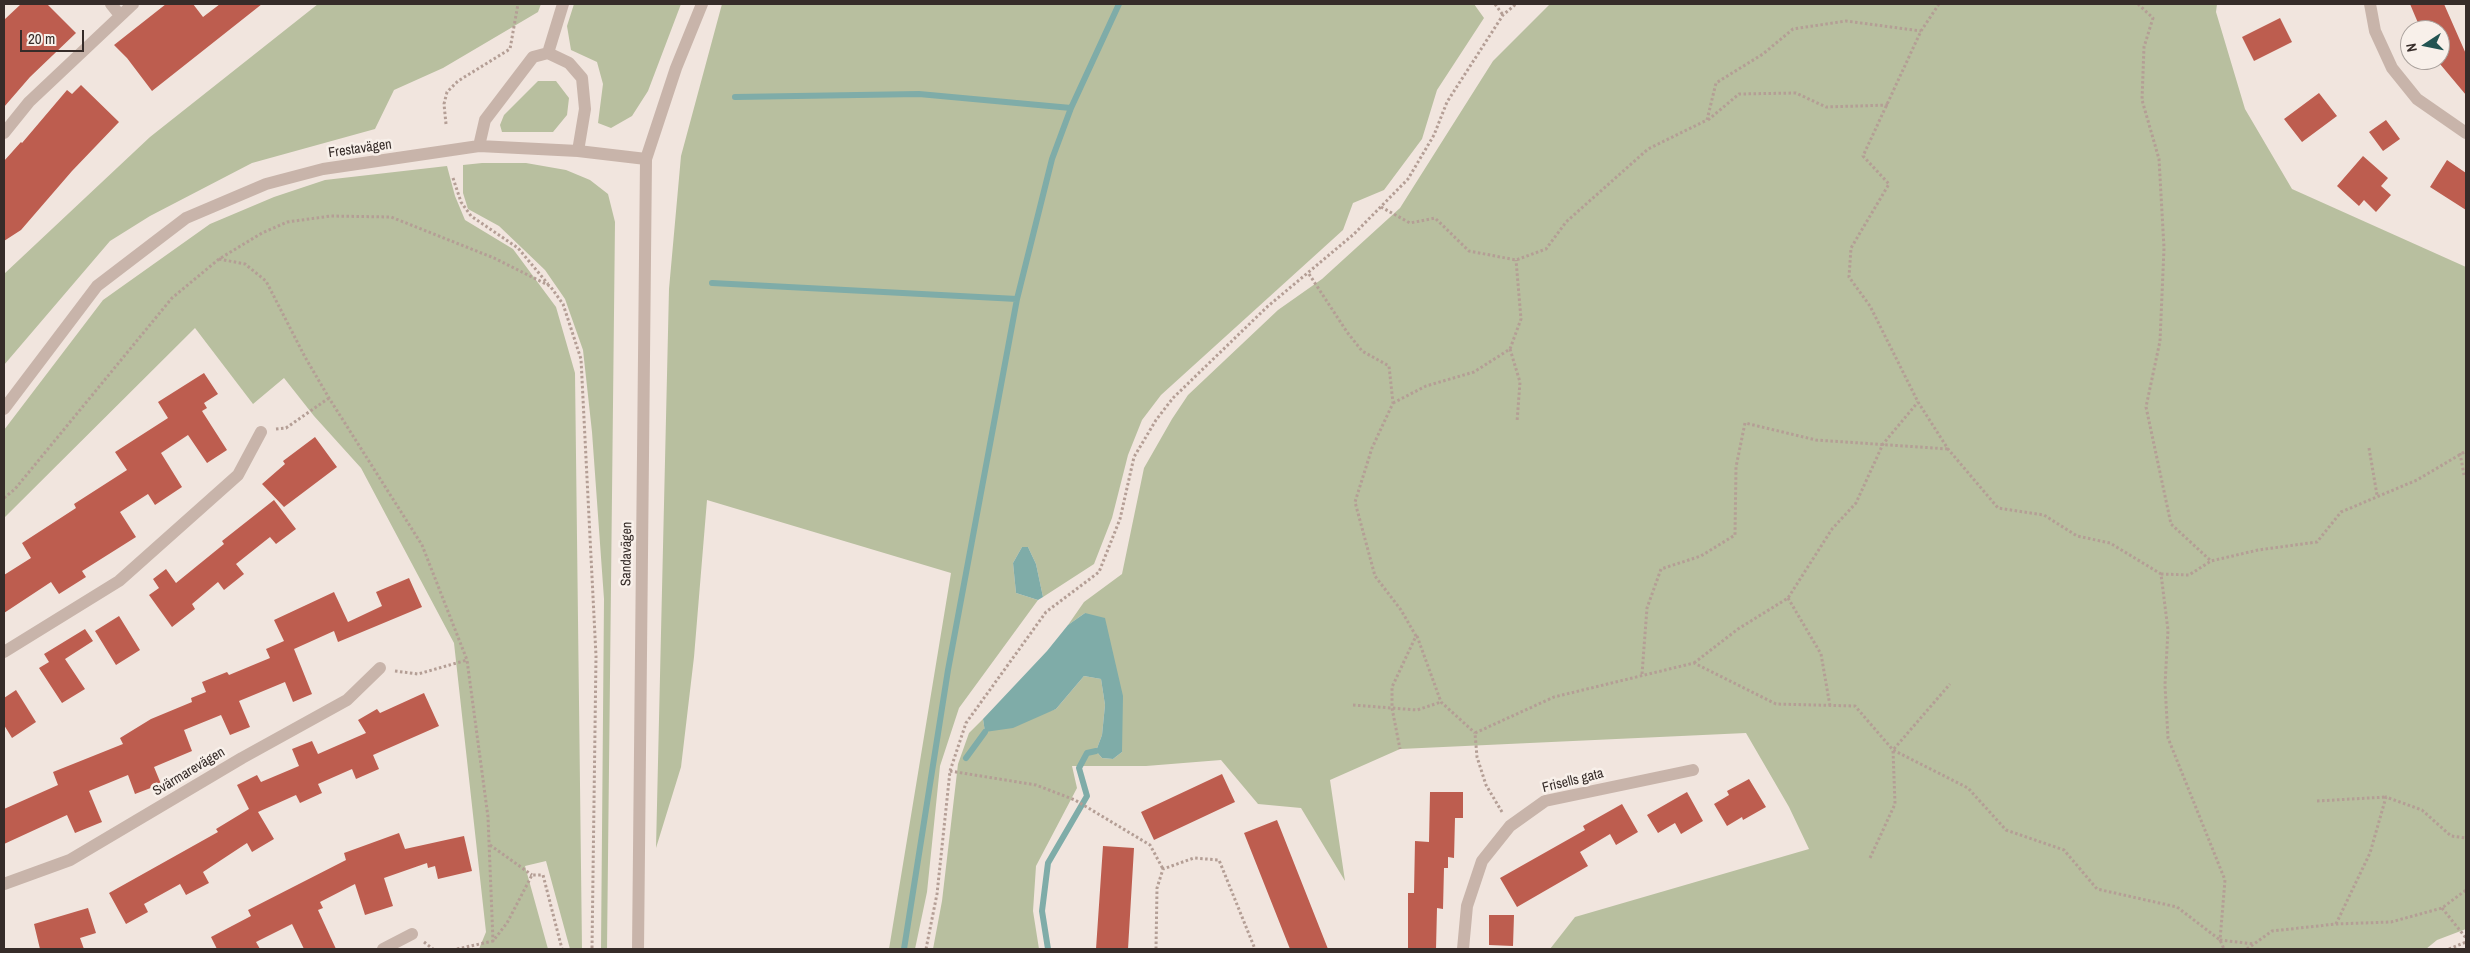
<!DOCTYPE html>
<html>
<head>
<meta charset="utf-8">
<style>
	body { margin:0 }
	#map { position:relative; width:2470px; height:953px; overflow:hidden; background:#f1e5de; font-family:"Archivo Narrow",sans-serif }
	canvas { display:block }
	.frame { position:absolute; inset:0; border:5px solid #362c29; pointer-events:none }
	.north { position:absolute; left:2400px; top:20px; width:50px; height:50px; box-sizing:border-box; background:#f8f0ea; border:1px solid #aaa29d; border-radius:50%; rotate:259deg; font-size:14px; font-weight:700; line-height:20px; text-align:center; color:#362c29 }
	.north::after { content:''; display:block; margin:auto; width:18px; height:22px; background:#225452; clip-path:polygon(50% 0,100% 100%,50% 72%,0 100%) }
	.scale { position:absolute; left:20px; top:30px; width:64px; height:22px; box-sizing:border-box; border:2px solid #362c29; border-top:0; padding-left:6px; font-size:15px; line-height:18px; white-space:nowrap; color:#362c29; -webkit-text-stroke:4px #f8f0ea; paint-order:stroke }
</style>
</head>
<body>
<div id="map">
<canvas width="2470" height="953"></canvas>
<div class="frame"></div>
<div class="north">N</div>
<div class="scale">20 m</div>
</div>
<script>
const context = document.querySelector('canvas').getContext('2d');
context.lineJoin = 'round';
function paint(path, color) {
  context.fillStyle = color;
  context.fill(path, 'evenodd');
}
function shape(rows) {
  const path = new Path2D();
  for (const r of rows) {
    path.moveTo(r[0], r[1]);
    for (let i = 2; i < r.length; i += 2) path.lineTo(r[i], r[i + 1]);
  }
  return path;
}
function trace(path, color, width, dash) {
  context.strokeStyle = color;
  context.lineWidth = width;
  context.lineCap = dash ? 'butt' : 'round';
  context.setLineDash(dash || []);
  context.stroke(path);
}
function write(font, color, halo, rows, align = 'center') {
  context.font = font + ' "Archivo Narrow",sans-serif';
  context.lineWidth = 5;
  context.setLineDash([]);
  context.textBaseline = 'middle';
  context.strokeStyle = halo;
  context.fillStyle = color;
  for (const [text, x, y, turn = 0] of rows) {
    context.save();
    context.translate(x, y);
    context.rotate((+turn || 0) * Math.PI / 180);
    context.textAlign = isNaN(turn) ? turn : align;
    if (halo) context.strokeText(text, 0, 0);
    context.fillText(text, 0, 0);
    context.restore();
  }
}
paint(shape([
	[318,4,541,4,538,12,443,68,394,90,375,129,252,163,150,216,110,241,4,365,4,274,150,137],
	[574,4,681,4,648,91,632,116,611,128,598,123,603,84,597,62,571,50,567,26],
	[722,4,1474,4,1484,18,1437,90,1422,139,1384,190,1353,203,1343,230,1161,395,1142,420,1128,455,1112,518,1094,564,1043,597,1036,564,1028,547,1022,547,1013,563,1016,593,1038,600,959,708,940,766,927,892,915,949,889,949,951,573,707,500,694,657,681,767,656,848,669,289,681,156],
	[1550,4,2217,4,2216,12,2245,109,2292,189,2466,267,2466,929,2437,940,2426,949,1550,949,1575,917,1809,849,1789,807,1746,733,1400,749,1330,780,1345,881,1301,808,1258,804,1221,760,1146,766,1072,766,1077,788,1036,866,1033,911,1039,949,933,949,942,901,958,764,969,733,983,719,985,732,1056,709,1084,676,1101,679,1105,705,1102,735,1096,751,1102,758,1113,759,1122,752,1085,613,1068,625,1084,602,1122,574,1144,468,1172,419,1188,395,1278,310,1322,279,1400,208,1493,61],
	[538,81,556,81,569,98,567,115,553,132,502,132,500,125,504,115],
	[482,163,526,163,566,170,590,180,608,194,615,222,607,949,601,949,604,599,592,432,583,350,565,299,545,270,499,226,468,209,463,193,463,165],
	[447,166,455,196,465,220,513,249,556,307,575,373,582,949,570,949,546,861,525,866,548,949,479,949,486,932,454,643,361,468,314,416,284,378,253,404,195,328,4,518,4,430,103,300,210,224,274,197,325,180]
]), '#b8bf9f');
paint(shape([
	[1022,547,1028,547,1036,564,1043,597,1038,600,1016,593,1013,563],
	[1085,613,1105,618,1123,696,1122,752,1113,759,1102,758,1096,751,1102,735,1105,705,1101,679,1084,676,1056,709,1013,728,985,732,983,719,1047,651,1068,625]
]), '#7faca8');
trace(shape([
	[735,97,919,94,1071,108],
	[712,283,1017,299],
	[966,758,985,732],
	[904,949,948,670,1017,299,1052,159,1071,108,1119,4],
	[1048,949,1042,911,1048,863,1087,796,1079,768,1087,753,1096,751]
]), '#7faca8', 6);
paint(shape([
	[21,4,47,4,76,33,30,77,4,107,4,20],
	[166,4,193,4,203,17,220,4,262,4,152,91,127,58,114,45],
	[2410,4,2444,4,2466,54,2466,95,2440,64,2440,30,2421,30],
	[2280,18,2292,42,2254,61,2242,37],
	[81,85,119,122,72,171,21,230,4,241,4,161,21,142,22,143,67,90,72,94],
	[2319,93,2337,116,2302,142,2284,119],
	[2386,120,2400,139,2383,151,2369,132],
	[2363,156,2388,178,2381,186,2391,195,2376,212,2364,200,2359,206,2337,186],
	[2447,160,2466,173,2466,210,2430,187],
	[204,373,218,394,204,403,207,408,202,411,227,450,207,463,188,435,161,453,182,487,155,505,148,494,120,512,136,537,82,571,86,577,59,594,51,582,4,613,4,575,31,558,22,543,76,508,74,504,127,470,115,452,168,418,158,402],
	[315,437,337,467,284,507,262,484,285,464,283,461],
	[274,500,296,529,276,544,270,537,236,564,244,574,224,590,218,582,192,604,195,609,172,627,149,595,159,588,153,579,166,569,176,583,224,544,222,541],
	[409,578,422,607,338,642,334,631,294,649,312,694,293,702,285,682,239,701,250,727,230,735,221,715,184,730,192,751,154,767,161,784,135,794,128,775,89,791,102,822,75,833,67,815,4,844,4,809,58,785,53,772,123,744,120,738,151,719,192,702,191,698,206,692,202,682,227,672,229,675,270,658,266,649,284,641,274,620,334,592,348,622,382,606,376,592],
	[119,616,140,650,116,665,95,631],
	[85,629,93,641,65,659,85,689,62,703,39,668,49,662,44,654],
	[16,690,36,722,12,738,4,725,4,698],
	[424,693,439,726,373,755,379,769,356,779,352,769,318,784,322,793,300,803,296,795,258,812,274,839,252,852,247,843,203,872,209,883,186,895,180,884,144,904,148,912,126,924,109,893,218,832,216,829,249,809,237,785,257,775,261,782,299,766,292,749,312,741,318,754,366,733,358,720,377,709,380,713],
	[1222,774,1235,802,1154,840,1141,812],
	[1749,779,1766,807,1743,820,1742,817,1727,826,1714,804,1729,795,1727,791],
	[1430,792,1463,792,1463,818,1455,818,1454,858,1448,857,1448,868,1444,868,1443,909,1437,908,1436,949,1408,949,1408,893,1414,893,1415,841,1429,842],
	[1687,792,1703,821,1681,834,1675,823,1658,833,1647,815],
	[1622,804,1638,832,1616,845,1610,834,1580,852,1588,866,1517,907,1500,878,1585,830,1583,826],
	[1277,820,1328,949,1290,949,1244,833],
	[399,833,405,849,464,836,472,871,438,879,435,866,428,868,427,863,384,878,393,906,365,915,355,884,320,902,323,908,318,910,336,949,304,949,292,924,256,942,260,949,217,949,211,937,251,916,248,910,346,860,344,853],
	[1103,846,1134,848,1128,949,1096,949],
	[88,908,96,933,80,938,84,949,40,949,34,924],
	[1489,915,1514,915,1513,946,1489,945]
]), '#bd5d4f');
trace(shape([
	[1495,4,1503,15],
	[1939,4,1921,31,1863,156,1889,184,1851,248,1849,277,1870,306,1918,402,1948,449,1998,508,2044,515,2077,536,2110,543,2161,574,2168,630,2165,685,2168,738,2225,880,2220,940,2254,944],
	[2138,4,2153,18,2144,47,2142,100,2159,159,2164,248,2160,341,2146,407,2171,524,2211,561],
	[1708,120,1739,94,1796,93,1826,107,1888,105],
	[446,124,444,104,447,92,458,81,510,49,518,4],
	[453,178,461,202,471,216,518,248,548,284],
	[1381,207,1410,223,1435,218,1469,251,1516,260,1546,249,1566,222,1648,149,1707,120,1716,83,1763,54,1793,29,1846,21,1921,31],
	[219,259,245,264,266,281,305,357,329,398,422,545,467,660,488,817,493,941],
	[1309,274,1347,332,1362,351,1389,366,1393,403,1372,448,1355,502,1375,576,1401,610,1416,636,1392,687,1392,708,1400,749],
	[1510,349,1520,382,1517,422],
	[1393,403,1426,386,1474,372,1510,349,1521,319,1516,260],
	[276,429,286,428,329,398],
	[2369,448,2377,495],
	[2460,453,2464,475],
	[4,498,15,489,172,298,219,259,262,233,287,222,331,216,391,217,494,258,550,286,563,304,581,359,596,656,592,949],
	[2161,574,2189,575,2211,561,2258,550,2317,542,2341,512,2417,480,2466,451],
	[1788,598,1821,654,1830,706],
	[1417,636,1441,702,1475,733],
	[1694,663,1738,629,1788,598,1832,529,1856,503,1883,444,1918,402],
	[395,671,418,674,467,660],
	[1642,674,1647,608,1661,569,1701,556,1735,535,1736,467,1745,423,1816,440,1948,449],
	[1353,705,1417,710,1441,702],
	[950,771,1036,785,1075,800,1150,845,1163,869],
	[2317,801,2386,797],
	[1502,812,1486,785,1477,757,1475,733,1554,697,1694,663,1776,704,1855,706,1893,750,1968,788,2006,830,2064,850,2097,889,2177,907,2220,940,2224,949],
	[490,845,532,875],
	[1870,858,1895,804,1893,750,1950,684],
	[2442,908,2466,938],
	[2336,924,2370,853,2386,797,2422,810,2451,836,2466,838],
	[424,942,433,949],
	[457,949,493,941,507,923,532,875,543,875,562,949],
	[926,949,937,894,950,771,966,723,1046,612,1099,572,1120,519,1134,457,1156,420,1173,398,1267,307,1354,234,1408,179,1434,135,1447,102,1503,15,1516,4],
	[1156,949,1157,888,1163,869,1194,858,1219,860,1255,949],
	[2247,949,2272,931,2336,924,2391,922,2442,908,2466,890],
	[2449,949,2466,942]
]), '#b49e95', 3, [2.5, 2.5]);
trace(shape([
	[111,4,119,14],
	[2370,4,2375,31,2392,68,2417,99,2466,133],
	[548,53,563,4],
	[4,133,29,102,133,4],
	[479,146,485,120,533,57,548,53,569,63,582,78,585,109,578,151],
	[4,409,97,286,186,218,266,184,323,169,479,146,578,151,646,159],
	[4,652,119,581,238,475,261,432],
	[4,884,70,860,242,758,347,700,380,668],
	[383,949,412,934],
	[1463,949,1467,906,1482,861,1510,826,1545,801,1693,770]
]), '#c8b4aa', 12);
trace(shape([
	[638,949,646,159,676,68,702,4]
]), '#c8b4aa', 12);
write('14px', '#362c29', '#f8f0ea', [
	["Frestavägen",360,149,-8],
	["Sandavägen",627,554,-89],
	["Svärmarevägen",189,772,-31],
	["Frisells gata",1573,781,-14]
]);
</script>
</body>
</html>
